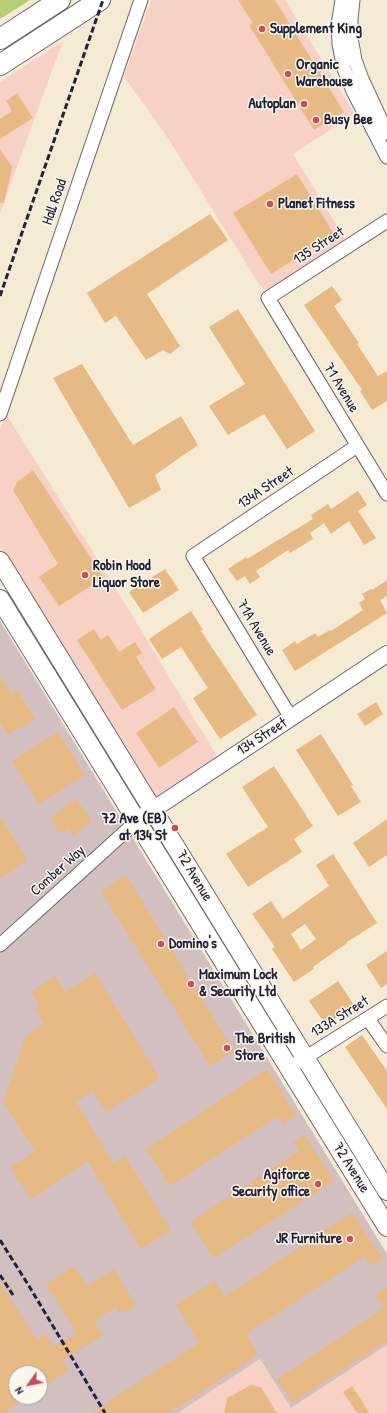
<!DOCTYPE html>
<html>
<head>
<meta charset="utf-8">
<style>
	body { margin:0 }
	#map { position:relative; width:387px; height:1413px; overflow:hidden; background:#f5ead4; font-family:"Patrick Hand",sans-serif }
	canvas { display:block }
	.north { position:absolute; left:8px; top:1365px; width:40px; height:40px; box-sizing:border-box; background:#fbf7ec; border:1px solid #a4a2a5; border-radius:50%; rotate:237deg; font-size:11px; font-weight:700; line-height:16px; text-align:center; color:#22223b }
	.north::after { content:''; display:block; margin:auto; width:14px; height:18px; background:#d1495b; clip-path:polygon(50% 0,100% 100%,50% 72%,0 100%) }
</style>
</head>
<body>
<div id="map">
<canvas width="387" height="1413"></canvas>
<div class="north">N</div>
</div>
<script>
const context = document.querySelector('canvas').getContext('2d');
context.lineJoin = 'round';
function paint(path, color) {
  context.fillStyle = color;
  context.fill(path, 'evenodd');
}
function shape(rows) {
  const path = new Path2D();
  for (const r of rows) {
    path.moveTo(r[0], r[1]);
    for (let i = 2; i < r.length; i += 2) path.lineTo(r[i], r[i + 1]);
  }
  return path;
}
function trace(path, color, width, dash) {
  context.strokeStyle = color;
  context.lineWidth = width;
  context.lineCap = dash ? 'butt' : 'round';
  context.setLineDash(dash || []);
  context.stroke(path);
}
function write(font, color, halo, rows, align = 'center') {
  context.font = font + ' "Patrick Hand",sans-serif';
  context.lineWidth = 3;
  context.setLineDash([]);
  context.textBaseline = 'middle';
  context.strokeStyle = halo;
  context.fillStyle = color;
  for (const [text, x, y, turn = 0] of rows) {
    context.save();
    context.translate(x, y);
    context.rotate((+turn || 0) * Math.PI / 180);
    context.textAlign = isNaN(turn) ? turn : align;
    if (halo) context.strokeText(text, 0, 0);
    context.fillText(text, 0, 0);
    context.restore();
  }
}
paint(shape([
	[151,0,285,0,355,114,293,154,346,240,269,293,259,284,168,138,124,77],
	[63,41,0,213,0,82],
	[6,414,118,592,218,758,154,805,0,553,0,429],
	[387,1345,387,1413,178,1413,260,1359,291,1408]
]), '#f7d1c6');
paint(shape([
	[0,621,387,1254,387,1345,291,1408,260,1359,178,1413,0,1413],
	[16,1373,40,1373,40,1397,16,1397]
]), '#d2bfbf');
paint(shape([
	[0,0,30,0,0,19]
]), '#b6ce73');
paint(shape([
	[238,0,275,0,344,112,314,130,249,25,253,23],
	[17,93,33,118,0,139,0,119,12,111,6,101],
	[0,149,12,167,4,203,0,202],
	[297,174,334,234,271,274,233,213],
	[210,214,228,240,147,294,180,346,170,354,163,350,146,360,116,316,105,323,87,293],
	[332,286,342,300,334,306,359,343,357,344,378,376,387,371,387,401,372,410,360,391,362,390,304,305],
	[238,309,315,431,287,449,264,414,228,435,209,406,245,384,209,327],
	[82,364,133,445,181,416,198,445,155,475,161,490,129,508,53,378],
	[33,470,104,578,59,606,39,577,58,564,13,490,17,482],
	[358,491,367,505,358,511,376,538,364,545,349,521,331,534,324,523,310,533,313,539,290,553,288,550,256,571,260,577,250,584,245,576,237,581,228,569,246,557,247,559,313,519,311,515,328,504,331,509],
	[165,569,179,590,143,613,129,592],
	[387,580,387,596,380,600,387,613,295,671,282,650,295,641,297,644,315,633,318,637,330,630,331,631,363,610,359,603,365,599,362,594,371,589,372,590],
	[191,611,203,630,201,631,257,715,220,739,193,698,208,688,181,647,162,659,149,639],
	[94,629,101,640,108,635,119,652,135,642,142,653,136,657,156,689,122,710,77,640],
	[0,676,11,694,17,690,35,719,8,735,0,722],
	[376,702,383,714,365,726,357,714],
	[174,707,198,742,159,768,136,733],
	[58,732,85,775,39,804,12,761],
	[321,734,353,785,351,786,361,802,338,816,296,750],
	[274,766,313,826,294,839,302,852,248,887,226,854,268,827,242,787],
	[76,799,92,820,74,836,68,828,60,834,50,818],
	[0,817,28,860,0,878],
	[387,819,387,855,369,867,353,843],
	[333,854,377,923,347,942,347,943,313,967,314,969,294,982,272,949,275,947,252,914,271,901,283,919,329,886,316,865],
	[305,924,316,939,301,950,291,934],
	[126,875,234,1051,210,1066,101,891],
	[387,951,387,984,381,988,366,965],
	[95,973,160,1078,106,1112,93,1091,76,1102,113,1163,125,1156,171,1230,141,1249,88,1161,31,1199,10,1167,35,1151,3,1102,26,1036,44,1024,35,1009,39,1006,31,992,55,976,65,992],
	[338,981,354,1005,326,1025,309,1001],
	[362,1035,387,1071,387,1109,345,1047],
	[267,1069,296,1115,284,1124,278,1116,170,1186,146,1149],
	[305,1135,334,1181,214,1258,190,1222,299,1151,293,1142],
	[352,1213,383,1259,371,1266,365,1256,246,1334,258,1355,169,1413,94,1413,107,1404,106,1403,199,1343,176,1305,215,1281,224,1297],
	[74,1266,87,1286,114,1269,136,1305,120,1314,116,1307,94,1321,103,1335,63,1361,69,1370,40,1389,40,1373,16,1373,16,1397,28,1397,4,1413,0,1413,0,1282,37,1340,46,1334,55,1347,77,1333,46,1284],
	[387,1287,387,1341,292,1403,277,1379,384,1308,376,1294],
	[251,1385,261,1387,277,1413,224,1413,227,1398],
	[352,1386,362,1401,369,1413,357,1413,343,1392]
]), '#e8ba83');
const minor = shape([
	[342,0,338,25,339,44,344,69,353,91,387,157],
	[353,0,351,19,351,38,355,60,362,79,387,133],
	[387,221,268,298,387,494],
	[0,414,141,0],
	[291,718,193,556,357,446],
	[0,945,137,821],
	[368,1019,387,1046],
	[289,1068,387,1006]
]);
const tertiary = shape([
	[142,817,387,654]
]);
const secondary = shape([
	[0,561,387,1191],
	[0,599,387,1227]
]);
const primary = shape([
	[0,39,60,0],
	[0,65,100,0]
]);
trace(minor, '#6c6871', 15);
trace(tertiary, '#6c6871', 18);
trace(secondary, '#6c6871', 20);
trace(primary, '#6c6871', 22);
trace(minor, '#fff', 13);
trace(tertiary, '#fff', 16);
trace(secondary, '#fff', 18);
trace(primary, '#fff', 20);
trace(shape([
	[0,296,103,0],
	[0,1240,29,1286,105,1413],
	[0,1275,13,1295]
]), '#22223b', 3, [6, 3]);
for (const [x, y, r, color] of [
	[262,29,4,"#d1495b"],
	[288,74,4,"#d1495b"],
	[304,104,4,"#d1495b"],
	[316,120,4,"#d1495b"],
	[270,204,4,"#d1495b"],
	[85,575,4,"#d1495b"],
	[175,828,4,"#d1495b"],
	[161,944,4,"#d1495b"],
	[191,984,4,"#d1495b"],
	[227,1048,4,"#d1495b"],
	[318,1184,4,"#d1495b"],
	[350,1239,4,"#d1495b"]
]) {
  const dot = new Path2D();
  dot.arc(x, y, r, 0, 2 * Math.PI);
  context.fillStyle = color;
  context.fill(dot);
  trace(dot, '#fbf7ec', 1.5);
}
write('bold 15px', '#22223b', '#fbf7ec', [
	["Supplement King",270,29],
	["Organic",296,65],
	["Warehouse",296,82],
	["Autoplan",296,104,"right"],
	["Busy Bee",324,120],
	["Planet Fitness",278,204],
	["Robin Hood",93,566],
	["Liquor Store",93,583],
	["72 Ave (EB)",167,819,"right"],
	["at 134 St",167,836,"right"],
	["Domino's",169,944],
	["Maximum Lock",199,975],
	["& Security Ltd",199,992],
	["The British",235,1039],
	["Store",235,1056],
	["Agiforce",310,1175,"right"],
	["Security office",310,1192,"right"],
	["JR Furniture",342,1239,"right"]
], 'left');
write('15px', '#22223b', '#fbf7ec', [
	["Hall Road",55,202,-71],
	["135 Street",319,246,-33],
	["71 Avenue",341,388,59],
	["134A Street",266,488,-34],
	["71A Avenue",256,628,59],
	["134 Street",262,737,-33],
	["Comber Way",58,871,-42],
	["72 Avenue",194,876,59],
	["133A Street",340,1017,-32],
	["72 Avenue",351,1168,58]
]);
</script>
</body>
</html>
